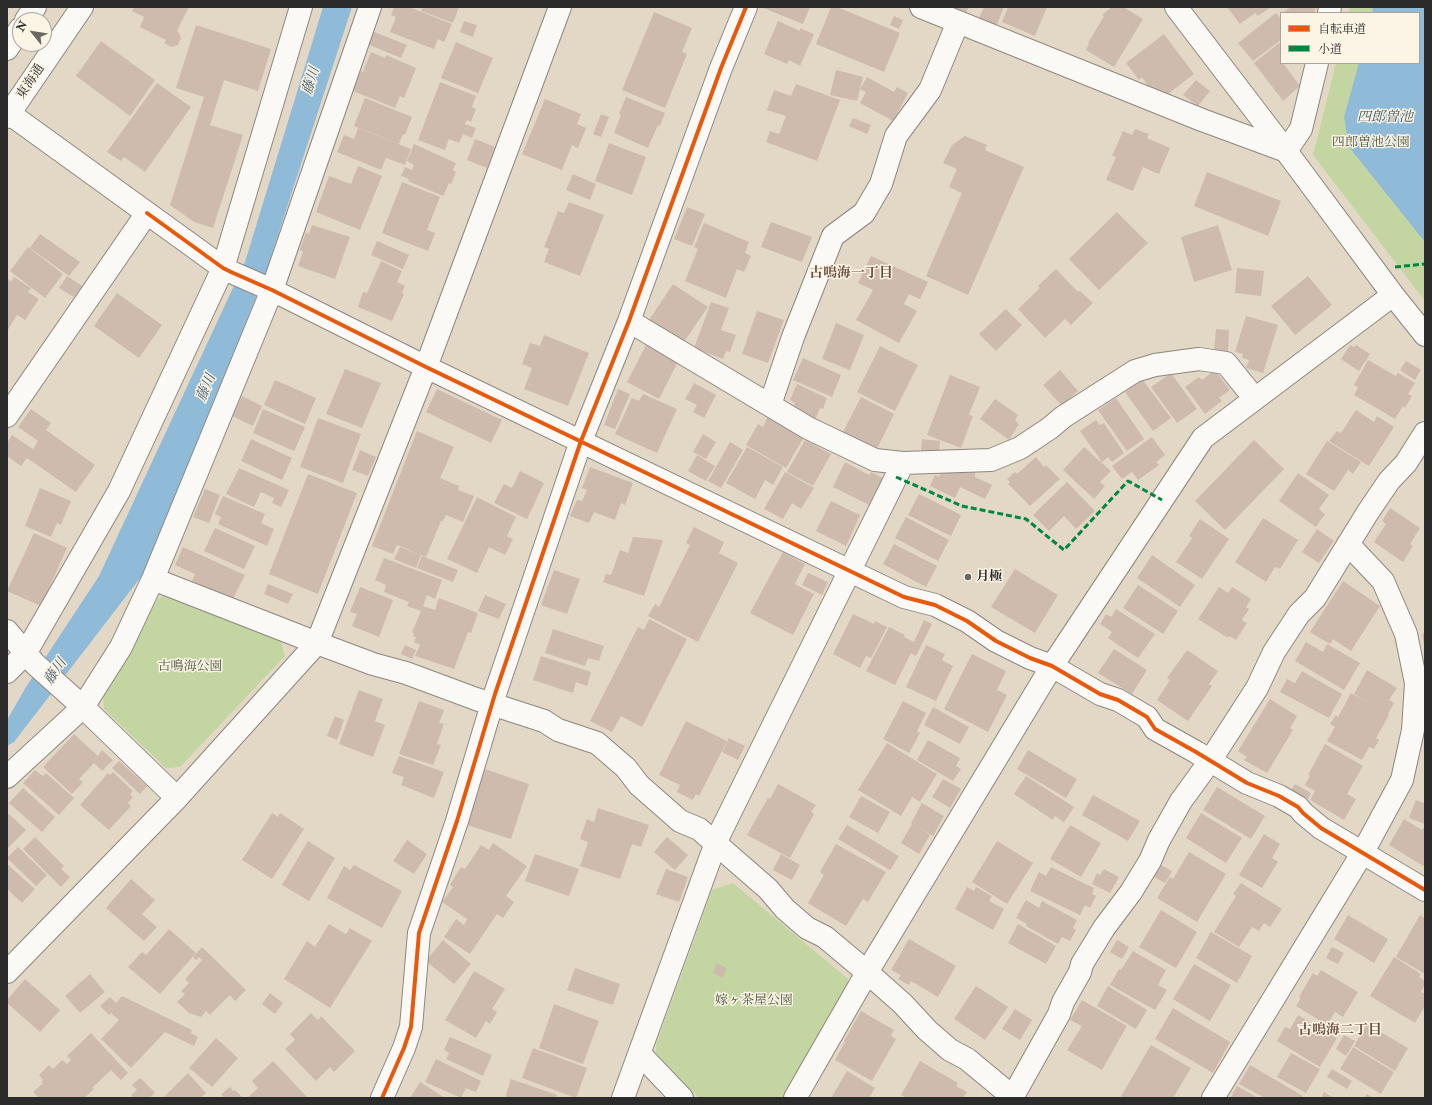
<!DOCTYPE html>
<html>
<head>
<meta charset="utf-8">
<style>
	body { margin:0 }
	#map { position:relative; width:1432px; height:1105px; overflow:hidden; background:#e3d8c6; font-family:"IM FELL Double Pica","Noto Serif JP",serif }
	canvas { display:block }
	.frame { position:absolute; inset:0; border:8px solid #2b2b2b; pointer-events:none }
	.legend { position:absolute; left:1280px; top:12px; width:140px; height:52px; box-sizing:border-box; background:#fcf5e5; border:1px solid #a8a49b; margin:0; padding:5px 7px; list-style:none; font-size:12px; color:#2b2b2b }
	.legend li { display:flex; align-items:center; gap:8px; height:20px }
	.legend b { width:20px; border:1px solid #a8a49b }
	.north { position:absolute; left:12px; top:12px; width:40px; height:40px; box-sizing:border-box; background:#fcf5e5; border:1px solid #a8a49b; border-radius:50%; rotate:300deg; font-size:11px; font-weight:700; line-height:16px; text-align:center; color:#2b2b2b }
	.north::after { content:''; display:block; margin:auto; width:14px; height:18px; background:#6b6861; clip-path:polygon(50% 0,100% 100%,50% 72%,0 100%) }
</style>
</head>
<body>
<div id="map">
<canvas width="1432" height="1105"></canvas>
<div class="frame"></div>
<ul class="legend">
<li><b style="height:5px;background:#e8590c"></b>自転車道</li>
<li><b style="height:5px;background:#00873e"></b>小道</li>
</ul>
<div class="north">N</div>
</div>
<script>
const context = document.querySelector('canvas').getContext('2d');
context.lineJoin = 'round';
function paint(path, color) {
  context.fillStyle = color;
  context.fill(path, 'evenodd');
}
function shape(rows) {
  const path = new Path2D();
  for (const r of rows) {
    path.moveTo(r[0], r[1]);
    for (let i = 2; i < r.length; i += 2) path.lineTo(r[i], r[i + 1]);
  }
  return path;
}
function trace(path, color, width, dash) {
  context.strokeStyle = color;
  context.lineWidth = width;
  context.lineCap = dash ? 'butt' : 'round';
  context.setLineDash(dash || []);
  context.stroke(path);
}
function write(font, color, halo, rows, align = 'center') {
  context.font = font + ' "IM FELL Double Pica","Noto Serif JP",serif';
  context.lineWidth = 3;
  context.setLineDash([]);
  context.textBaseline = 'middle';
  context.strokeStyle = halo;
  context.fillStyle = color;
  for (const [text, x, y, turn = 0] of rows) {
    context.save();
    context.translate(x, y);
    context.rotate((+turn || 0) * Math.PI / 180);
    context.textAlign = isNaN(turn) ? turn : align;
    if (halo) context.strokeText(text, 0, 0);
    context.fillText(text, 0, 0);
    context.restore();
  }
}
paint(shape([
	[1350,7,1425,7,1425,301,1313,155,1336,63,1419,63,1419,13,1348,13],
	[167,593,279,635,285,656,180,767,166,768,104,709,103,695,125,659,157,600],
	[733,883,848,979,849,992,786,1098,699,1098,656,1053,656,1045,712,890]
]), '#c3d6a1');
paint(shape([
	[323,7,352,7,265,275,144,573,14,742,7,746,7,720,26,687,99,576,245,262],
	[1373,7,1425,7,1425,242,1349,147,1344,117,1359,63,1419,63,1419,13,1372,13]
]), '#8fbbd9');
paint(shape([
	[134,7,189,7,177,31,179,33,181,38,178,45,171,47,164,43,166,40,140,27,144,17,132,11],
	[394,7,409,7,452,24,444,42,438,39,434,49,390,32,396,17,391,15],
	[423,7,459,7,453,23,421,11],
	[761,7,810,7,803,24],
	[831,7,837,7,900,33,884,72,816,44],
	[951,7,969,7,966,13],
	[984,7,1004,7,996,27,978,20],
	[1008,7,1047,7,1035,36,1002,22],
	[1112,7,1123,7,1143,19,1114,67,1086,50,1089,44,1088,43,1104,16,1102,15],
	[1227,7,1271,7,1258,16,1255,13,1240,24],
	[1291,7,1316,7,1314,13,1282,13],
	[654,12,692,28,682,52,687,54,665,108,622,90],
	[1276,13,1281,19,1281,40,1253,61,1238,43],
	[894,16,903,20,899,29,890,25],
	[464,21,477,25,473,37,460,32],
	[778,21,800,31,800,28,814,34,800,66,789,60,787,64,764,54],
	[196,25,271,49,258,91,224,80,210,125,243,135,213,228,194,222,170,205,204,97,176,88],
	[372,31,407,45,401,58,367,44],
	[1164,34,1194,74,1168,94,1148,86,1142,77,1139,80,1126,63],
	[101,41,155,80,130,116,76,76],
	[456,42,493,58,478,93,441,78],
	[1279,43,1281,45,1281,63,1283,63,1300,86,1283,101,1254,63],
	[371,52,385,58,386,55,416,68,404,98,400,96,395,108,353,91,361,71,363,72],
	[836,70,863,77,857,101,830,95],
	[867,77,894,92,897,87,908,93,893,121,860,103,866,92,860,89],
	[1196,80,1210,91,1198,106,1183,95],
	[440,82,476,96,472,107,476,109,471,122,467,120,465,124,476,128,472,138,463,134,459,143,449,139,445,150,418,140],
	[157,83,191,107,145,172,124,157,121,161,107,152],
	[796,84,840,100,817,161,766,142,770,131,779,134,786,116,767,110,774,90,791,96],
	[626,97,665,113,660,126,658,125,648,148,614,133,621,115,619,114],
	[365,98,412,117,405,135,403,134,399,144,354,126],
	[545,99,581,114,577,124,586,128,578,148,572,145,562,170,522,154],
	[601,114,609,117,601,137,593,134],
	[853,118,871,125,867,134,849,126],
	[358,128,411,149,405,165,386,158,381,170,337,152,344,135,354,139],
	[1135,129,1149,134,1147,138,1170,148,1159,174,1143,167,1133,191,1106,180,1116,157,1112,156,1123,131,1132,135],
	[965,136,987,145,985,150,1024,167,968,295,926,276,962,193,949,187,957,169,943,163,952,145],
	[475,139,495,147,487,168,467,160],
	[609,143,646,157,632,195,595,181],
	[414,144,456,163,453,170,456,172,451,184,449,183,443,196,408,181,409,179,401,176,405,167,412,170,414,165,407,161],
	[358,166,382,176,360,230,316,212,329,176,351,184],
	[1207,172,1281,201,1268,236,1194,206],
	[573,174,596,184,590,200,566,190],
	[402,182,440,197,427,230,435,233,428,251,382,233],
	[569,202,604,215,580,276,544,262,549,249,544,247,558,211,564,213],
	[687,207,705,214,692,246,674,239],
	[1117,212,1148,243,1099,290,1069,259],
	[771,222,812,237,802,262,761,247],
	[704,223,749,242,745,253,751,256,744,272,737,269,726,298,685,281,698,249,694,247],
	[312,225,350,237,335,279,298,266,303,252,300,250,306,232,309,234],
	[1218,225,1232,270,1194,282,1181,237],
	[40,234,80,262,69,276,30,248],
	[377,241,409,255,403,269,371,255],
	[28,247,63,274,45,298,10,271],
	[871,256,928,282,920,299,909,294,904,304,917,311,899,343,856,320,873,290,858,283],
	[381,261,402,271,397,282,405,286,402,293,404,294,392,321,358,307,363,292,367,293],
	[1237,268,1264,271,1261,296,1235,293],
	[1056,269,1078,292,1080,291,1093,303,1071,325,1065,319,1045,338,1018,309,1040,288,1038,286],
	[67,276,82,286,74,297,59,288],
	[1308,276,1332,305,1295,335,1271,306],
	[14,277,31,288,28,292,39,299,25,320,17,315,7,331,7,278,11,282],
	[673,284,708,307,683,343,649,320],
	[117,293,162,325,139,358,94,326],
	[711,302,729,308,721,330,736,335,730,352,726,351,723,359,694,348],
	[1006,309,1022,325,996,351,979,334],
	[757,311,784,320,768,363,742,354],
	[1246,316,1278,325,1263,373,1246,368,1249,360,1242,358,1243,354,1235,352],
	[836,323,864,335,850,370,822,359],
	[1216,329,1229,330,1228,352,1214,351],
	[544,335,589,353,568,406,524,389,532,368,522,364,530,343,540,346],
	[646,345,678,362,659,399,627,382],
	[1350,345,1354,347,1356,345,1370,354,1359,371,1341,359],
	[880,346,918,365,895,411,857,392],
	[803,358,841,375,832,397,793,380],
	[1368,360,1396,376,1398,373,1415,383,1408,394,1412,396,1405,408,1403,406,1395,419,1354,395,1358,387,1354,385],
	[1406,361,1421,370,1415,380,1400,370],
	[345,369,381,383,362,428,326,414],
	[1060,370,1078,391,1062,406,1043,385],
	[1215,370,1230,390,1219,398,1222,401,1205,414,1185,387,1199,377,1202,380],
	[1171,373,1197,409,1177,423,1151,387],
	[950,375,980,387,969,415,973,416,961,448,927,435],
	[275,380,316,398,305,424,264,405],
	[1143,380,1171,418,1153,431,1125,392],
	[694,383,716,395,704,418,693,412,697,405,685,399],
	[797,384,827,398,823,409,820,408,815,420,793,408,795,403,790,400],
	[437,389,502,420,491,443,426,412],
	[618,389,630,394,615,429,604,425],
	[643,394,677,409,657,453,615,434,632,398,639,401],
	[242,396,262,406,253,426,232,416],
	[861,397,894,414,876,451,842,434],
	[1116,398,1144,439,1127,451,1098,410],
	[995,399,1018,415,1015,420,1019,424,1009,440,980,419],
	[31,409,51,423,46,430,95,465,76,492,27,458,21,466,7,456,7,443,12,435,33,449,38,441,18,427],
	[263,409,305,427,294,451,253,433],
	[1356,410,1374,422,1377,416,1394,427,1369,466,1329,441,1337,431,1341,433],
	[768,416,804,437,786,468,746,445,758,424,763,427],
	[318,418,361,434,352,458,339,453,352,458,343,483,300,467],
	[1096,420,1100,425,1104,423,1124,453,1112,462,1108,457,1102,462,1080,431],
	[417,431,454,447,440,478,459,486,458,490,474,496,463,522,446,515,443,521,441,521,426,557,397,545,393,554,372,546],
	[703,434,716,442,706,459,693,452],
	[1152,437,1165,455,1156,462,1159,465,1138,480,1132,472,1122,479,1112,466],
	[251,439,292,458,282,480,241,461],
	[922,439,940,441,939,452,921,450],
	[805,440,831,454,813,486,787,472],
	[1254,440,1284,469,1225,530,1195,501],
	[1327,441,1361,462,1353,474,1348,470,1334,491,1306,474],
	[730,442,743,450,721,488,708,481],
	[747,447,783,467,773,485,765,480,755,499,726,483],
	[1084,447,1111,471,1100,482,1105,486,1094,499,1063,470],
	[360,450,376,457,368,476,352,470],
	[697,455,715,466,706,481,688,471],
	[1036,457,1044,467,1046,465,1060,479,1030,506,1008,484,1010,482,1007,479,1015,472,1017,474],
	[845,462,869,475,871,472,883,478,869,505,833,487],
	[590,467,633,483,625,505,621,503,615,520,594,512,589,523,570,516,577,500,582,501,587,490,582,488],
	[239,468,289,490,281,507,272,503,274,498,261,492,254,507,226,494],
	[520,471,544,483,527,519,494,503,504,484,512,488],
	[785,472,814,488,801,509,792,503,783,519,764,509],
	[975,472,975,477,992,485,985,499,960,487,955,498,930,486,935,475,939,477,941,473],
	[1298,473,1329,495,1319,509,1325,514,1316,527,1279,501],
	[308,474,357,493,318,594,269,574],
	[1067,482,1095,511,1076,529,1064,516,1049,531,1033,515],
	[40,488,71,501,61,525,57,523,51,537,25,526],
	[205,489,220,495,209,523,193,517],
	[919,494,961,515,951,536,908,515],
	[223,496,265,514,261,523,274,529,267,546,218,524,221,517,215,514],
	[477,497,516,517,507,536,513,539,505,555,489,547,477,573,447,559],
	[831,501,860,515,846,546,816,531],
	[1390,508,1420,528,1410,544,1413,546,1403,562,1374,542,1386,524,1382,521],
	[906,517,949,540,938,561,895,538],
	[1263,518,1298,540,1280,569,1275,567,1266,582,1235,562],
	[1200,519,1229,539,1202,579,1176,562,1192,538,1189,536],
	[694,527,724,542,719,553,738,563,698,642,648,616,655,604,659,607,690,545,686,543],
	[215,528,255,546,244,569,204,551],
	[1317,529,1334,541,1319,563,1302,552],
	[34,533,67,548,41,606,7,591],
	[633,537,663,540,644,596,603,582,606,574,611,575,620,550,628,553],
	[894,544,937,566,926,587,883,564],
	[183,547,245,575,233,599,192,581,195,574,175,565],
	[400,547,421,555,416,568,394,559],
	[783,552,805,564,795,584,814,594,793,635,750,613],
	[1152,555,1195,585,1180,607,1137,578],
	[422,556,458,570,453,582,417,568],
	[384,558,442,580,435,599,427,595,423,606,435,610,439,598,478,613,471,633,468,632,454,669,415,656,420,645,414,642,416,637,413,636,414,633,412,632,421,611,407,606,409,602,384,592,386,585,375,580],
	[1015,569,1058,595,1035,633,991,607],
	[554,570,580,579,567,614,541,605],
	[808,573,828,582,822,595,802,585],
	[1343,581,1380,606,1351,651,1333,639,1330,644,1310,632],
	[268,584,293,594,288,604,264,594],
	[1138,585,1178,611,1163,634,1123,608],
	[360,587,393,600,379,637,352,626,357,614,350,612],
	[1219,587,1228,593,1232,587,1251,599,1246,607,1249,609,1242,620,1247,623,1236,640,1229,636,1228,638,1198,619],
	[485,595,506,604,499,619,478,611],
	[1116,609,1155,634,1138,658,1108,638,1112,632,1100,624,1106,614,1111,617],
	[853,614,874,624,875,621,887,627,871,658,866,656,860,668,833,654],
	[649,619,687,639,642,727,621,716,612,732,590,721,638,627,644,630],
	[924,620,932,624,916,656,911,653,895,685,866,671,889,627,905,635,904,637,914,642],
	[553,629,604,646,599,661,588,658,585,666,545,653],
	[1425,633,1425,646,1424,646,1422,634],
	[1306,642,1323,652,1327,644,1360,663,1344,690,1295,661],
	[405,645,416,650,412,659,401,654],
	[926,645,945,654,942,660,953,666,936,701,906,687],
	[1114,649,1147,670,1132,694,1098,673],
	[1187,650,1218,671,1209,684,1212,686,1188,721,1157,700,1170,680,1167,678],
	[972,654,1006,671,997,690,1007,695,988,732,944,709],
	[541,656,591,672,587,686,576,682,573,693,533,680],
	[1367,670,1397,688,1389,700,1394,703,1388,714,1389,715,1376,738,1379,740,1374,749,1369,747,1362,760,1327,741,1335,727,1330,724,1336,715,1338,717,1351,693,1371,704,1354,694],
	[1302,671,1342,694,1329,718,1280,692,1287,679,1295,683],
	[359,690,383,699,375,721,385,725,373,757,339,744],
	[1270,699,1297,716,1290,728,1293,730,1267,773,1244,760,1247,757,1238,751],
	[419,701,444,710,439,723,444,724,437,744,441,745,433,765,399,754],
	[903,701,926,713,917,731,920,733,909,753,883,739],
	[933,707,969,727,960,744,924,725],
	[335,716,344,720,337,740,327,736],
	[686,721,727,741,699,796,696,794,693,800,677,792,680,785,659,775],
	[74,734,98,756,102,750,113,760,102,771,94,763,79,779,83,782,72,794,43,767],
	[729,738,745,746,738,760,722,752],
	[928,740,960,758,956,766,961,769,953,781,917,760],
	[887,743,937,774,920,802,912,797,901,816,858,790],
	[1325,744,1363,766,1347,794,1356,799,1344,820,1310,800,1315,791,1305,785,1310,776,1308,775],
	[1028,750,1077,779,1066,798,1017,769],
	[399,756,444,772,434,798,401,785,404,777,392,773],
	[119,761,147,786,140,794,112,768],
	[485,769,529,784,511,839,467,825],
	[35,770,43,776,46,773,74,798,59,815,23,783],
	[113,772,133,791,130,794,133,797,128,803,131,806,109,830,80,805,108,773,110,775],
	[1026,776,1074,807,1064,822,1055,816,1053,820,1014,794],
	[943,779,961,789,950,808,932,797],
	[778,784,816,805,811,812,814,814,790,858,747,835,768,798,770,799],
	[1295,784,1311,793,1308,799,1291,790],
	[1217,787,1265,816,1251,839,1203,810],
	[23,788,55,817,42,832,9,803],
	[1093,795,1140,821,1128,841,1082,815],
	[861,796,890,812,878,833,849,817],
	[1416,800,1424,803,1425,800,1425,824,1409,818],
	[922,803,944,816,933,836,914,825,930,835,919,854,901,843,912,824,911,823],
	[598,808,649,825,641,847,632,844,620,879,580,866,588,842,580,839,587,819,594,822],
	[272,813,278,817,280,813,304,829,272,879,242,860],
	[1201,813,1242,838,1226,863,1186,838],
	[9,814,26,830,7,849,7,816],
	[1404,819,1422,830,1425,825,1425,867,1389,845],
	[847,825,899,856,890,870,838,839],
	[1070,825,1101,843,1081,877,1050,859],
	[1264,834,1280,844,1272,858,1278,862,1262,888,1239,875],
	[35,837,64,866,61,869,70,877,61,887,23,849],
	[667,837,688,855,675,870,654,852],
	[407,840,427,854,414,874,393,861],
	[308,841,335,858,309,901,282,885],
	[997,841,1033,863,1007,904,972,882],
	[493,843,527,866,506,896,514,902,503,918,497,914,470,954,444,937,456,919,464,925,467,919,442,902,453,887,450,885,461,867,465,869,481,845,489,850],
	[836,844,886,872,868,902,863,899,846,926,808,903,824,875,820,872],
	[18,847,47,875,36,886,7,858],
	[1189,852,1226,874,1197,922,1157,898,1170,877,1173,879],
	[535,854,579,869,569,896,525,881],
	[781,854,800,865,792,880,773,870],
	[7,864,35,889,22,903,7,889],
	[354,865,402,891,382,928,327,898,344,866,350,870],
	[1161,865,1172,871,1165,883,1154,877],
	[1051,867,1094,888,1092,894,1096,896,1090,908,1085,905,1080,915,1030,891,1039,872,1046,876],
	[666,869,688,877,679,902,656,894],
	[1104,869,1119,877,1110,893,1092,884,1097,873,1100,875],
	[131,879,155,900,142,914,157,927,144,941,106,908],
	[1241,883,1282,909,1270,927,1264,923,1259,931,1252,927,1239,947,1214,932,1236,896,1233,894],
	[967,887,974,891,976,887,992,896,989,901,1004,909,993,930,955,909],
	[1026,900,1039,908,1042,901,1077,920,1073,928,1076,930,1070,941,1062,937,1058,944,1026,926,1027,924,1016,918],
	[1161,910,1197,932,1176,968,1139,947],
	[1348,915,1388,939,1374,963,1334,939],
	[1420,915,1425,918,1425,974,1396,957],
	[329,924,346,934,350,928,372,941,330,1008,284,979,307,941,315,947],
	[1018,924,1056,946,1046,964,1008,943],
	[169,929,196,953,160,994,128,967,142,952,146,955],
	[1211,932,1252,956,1237,983,1196,958],
	[909,939,956,966,938,997,911,981,909,985,898,979,901,975,891,970],
	[443,940,471,964,454,984,426,961],
	[1117,940,1129,947,1122,959,1110,952],
	[202,947,246,990,235,1001,230,995,210,1015,206,1011,201,1017,189,1013,177,1002,185,994,181,991,189,983,185,979,202,960,199,957,196,960,193,957],
	[1332,947,1344,953,1338,964,1326,958],
	[1133,951,1166,970,1158,985,1167,990,1155,1010,1110,985,1119,969,1121,970],
	[1394,957,1421,974,1419,977,1425,981,1425,984,1421,992,1425,994,1425,1006,1415,1023,1370,996],
	[717,963,727,968,723,978,713,973],
	[1194,964,1231,985,1210,1021,1173,999],
	[575,968,620,984,613,1005,567,990],
	[1321,970,1358,992,1343,1017,1335,1012,1327,1025,1296,1006,1301,998,1299,997,1313,973,1317,976],
	[474,971,505,989,492,1009,497,1012,490,1024,486,1021,476,1038,445,1020],
	[90,974,105,992,80,1013,65,996],
	[25,979,60,1010,40,1032,7,1003,7,1000],
	[976,986,1008,1007,985,1040,954,1019],
	[1108,986,1147,1010,1136,1029,1097,1006],
	[270,993,283,1003,275,1014,262,1004],
	[122,996,192,1030,191,1033,198,1037,194,1046,165,1032,131,1068,101,1039,119,1020,111,1013,109,1015,100,1006,110,997,116,1003],
	[1082,1000,1127,1026,1102,1070,1067,1050,1082,1026,1070,1020],
	[554,1004,599,1021,583,1064,539,1048],
	[1173,1008,1230,1042,1213,1073,1155,1039],
	[1015,1009,1032,1020,1020,1040,1002,1029],
	[861,1011,894,1030,891,1036,896,1039,872,1081,835,1060,845,1042,844,1041],
	[311,1013,318,1020,321,1016,355,1051,334,1072,330,1067,316,1081,285,1049,295,1040,290,1034],
	[1298,1015,1337,1038,1320,1067,1277,1041,1285,1027,1290,1029],
	[1367,1024,1408,1048,1395,1071,1354,1046],
	[91,1033,128,1073,121,1080,111,1070,92,1088,94,1089,84,1098,39,1098,33,1092,43,1083,41,1082,43,1080,39,1075,49,1065,53,1069,62,1060,67,1064,71,1060,67,1056],
	[1344,1035,1355,1041,1346,1056,1336,1049],
	[450,1037,492,1055,483,1076,446,1059,449,1053,444,1050],
	[216,1038,238,1058,212,1087,189,1068],
	[1151,1045,1191,1068,1173,1098,1120,1098],
	[1353,1047,1394,1072,1381,1094,1340,1069],
	[533,1048,587,1068,576,1098,522,1078],
	[1291,1053,1320,1069,1306,1093,1277,1077],
	[436,1059,481,1081,476,1092,466,1088,461,1098,425,1082],
	[273,1061,308,1098,247,1098,258,1088,252,1081],
	[920,1061,958,1083,956,1086,967,1092,963,1098,907,1098,901,1095],
	[1250,1065,1303,1096,1302,1098,1265,1098,1239,1084],
	[1332,1069,1352,1081,1347,1089,1327,1077],
	[847,1071,875,1088,869,1098,831,1098],
	[188,1073,206,1093,200,1098,165,1098,164,1097],
	[140,1078,155,1092,150,1098,134,1098,131,1095,137,1090,132,1085],
	[511,1079,557,1095,556,1098,505,1098],
	[420,1082,445,1098,410,1098],
	[1237,1086,1258,1098,1232,1098,1231,1097],
	[230,1087,233,1091,235,1090,243,1098,224,1098,221,1094],
	[1324,1092,1334,1098,1321,1098],
	[1367,1094,1373,1098,1364,1098]
]), '#cfbbad');
const minor = shape([
	[921,7,1202,120,1286,151,1301,129,1317,63],
	[1176,7,1286,151,1393,295,1425,335],
	[1329,13,1330,7],
	[147,213,223,268,231,272,272,290,426,367,904,597,935,605,967,621,996,641,1030,658,1052,666,1100,694,1118,700,1147,717,1155,729,1196,752,1247,783,1279,796,1298,807,1303,813,1321,828,1425,890],
	[629,321,808,428,875,460,903,463],
	[770,405,793,337,833,236,864,213,881,184,896,136,930,90,958,22],
	[7,416,147,213,10,114],
	[153,579,317,643,373,664,406,673,476,699,544,721,558,730,597,743,626,768,639,785,680,821,699,829,768,889,785,909,807,928,825,937,868,973,903,1004,927,1030,950,1050,967,1059,1014,1098],
	[7,631,35,664,83,707,177,798],
	[7,672,25,654,119,491,223,268,301,7],
	[7,777,83,707,121,647,153,579,272,290,370,7],
	[7,972,177,798,317,643,426,367,560,7],
	[640,1054,682,1098],
	[382,1098,404,1048,411,1027,419,933,457,821,495,694,581,441,629,321,721,68,746,7],
	[623,1098,710,859,720,833,903,463,991,460,1020,448,1050,428,1063,417,1135,371,1155,365,1199,359,1226,363,1255,399],
	[795,1098,872,964,1052,666,1203,438,1393,295],
	[1012,1098,1059,1014,1063,1002,1080,972,1082,964,1104,928,1131,892,1150,861,1159,840,1181,801,1210,761,1257,688,1274,652,1299,614,1315,598,1368,512,1389,481,1406,463,1425,433],
	[1213,1098,1363,852,1402,780,1413,730,1416,683,1406,634,1383,581,1348,544]
]);
const major = shape([
	[26,20,35,7],
	[7,49,20,29],
	[7,117,82,7]
]);
trace(minor, '#8c877e', 24);
trace(major, '#8c877e', 24);
trace(minor, '#fbf9f6', 22);
trace(major, '#fbf9f6', 22);
trace(shape([
	[1395,267,1425,264],
	[896,477,962,506,1026,519,1064,550,1128,481,1162,500]
]), '#00873e', 3, [6, 3]);
trace(shape([
	[147,213,223,268,231,272,272,290,426,367,904,597,935,605,967,621,996,641,1030,658,1052,666,1100,694,1118,700,1147,717,1155,729,1196,752,1247,783,1279,796,1298,807,1303,813,1321,828,1425,890],
	[382,1098,404,1048,411,1027,419,933,457,821,495,694,581,441,629,321,721,68,746,7]
]), '#e8590c', 4);
for (const [x, y, r, color] of [
	[968,577,4,"#6b6861"]
]) {
  const dot = new Path2D();
  dot.arc(x, y, r, 0, 2 * Math.PI);
  context.fillStyle = color;
  context.fill(dot);
  trace(dot, '#fcf5e5', 1.5);
}
write('13px', '#2b2b2b', '#fcf5e5', [
	["東海通",31,82,-56]
]);
write('13px', '#4a5641', '#fcf5e5', [
	["四郎曽池公園",1371,143],
	["古鳴海公園",190,667],
	["嫁ヶ茶屋公園",754,1001]
]);
write('bold 13px', '#2b2b2b', '#fcf5e5', [
	["月極",976,577]
], 'left');
write('italic 14px', '#41596b', '#fcf5e5', [
	["藤川",312,81,-73],
	["四郎曽池",1385,118],
	["藤川",207,388,-67],
	["藤川",56,672,-56]
]);
write('bold 14px', '#6c4f44', '#fcf5e5', [
	["古鳴海一丁目",851,274],
	["古鳴海二丁目",1340,1031]
]);
</script>
</body>
</html>
